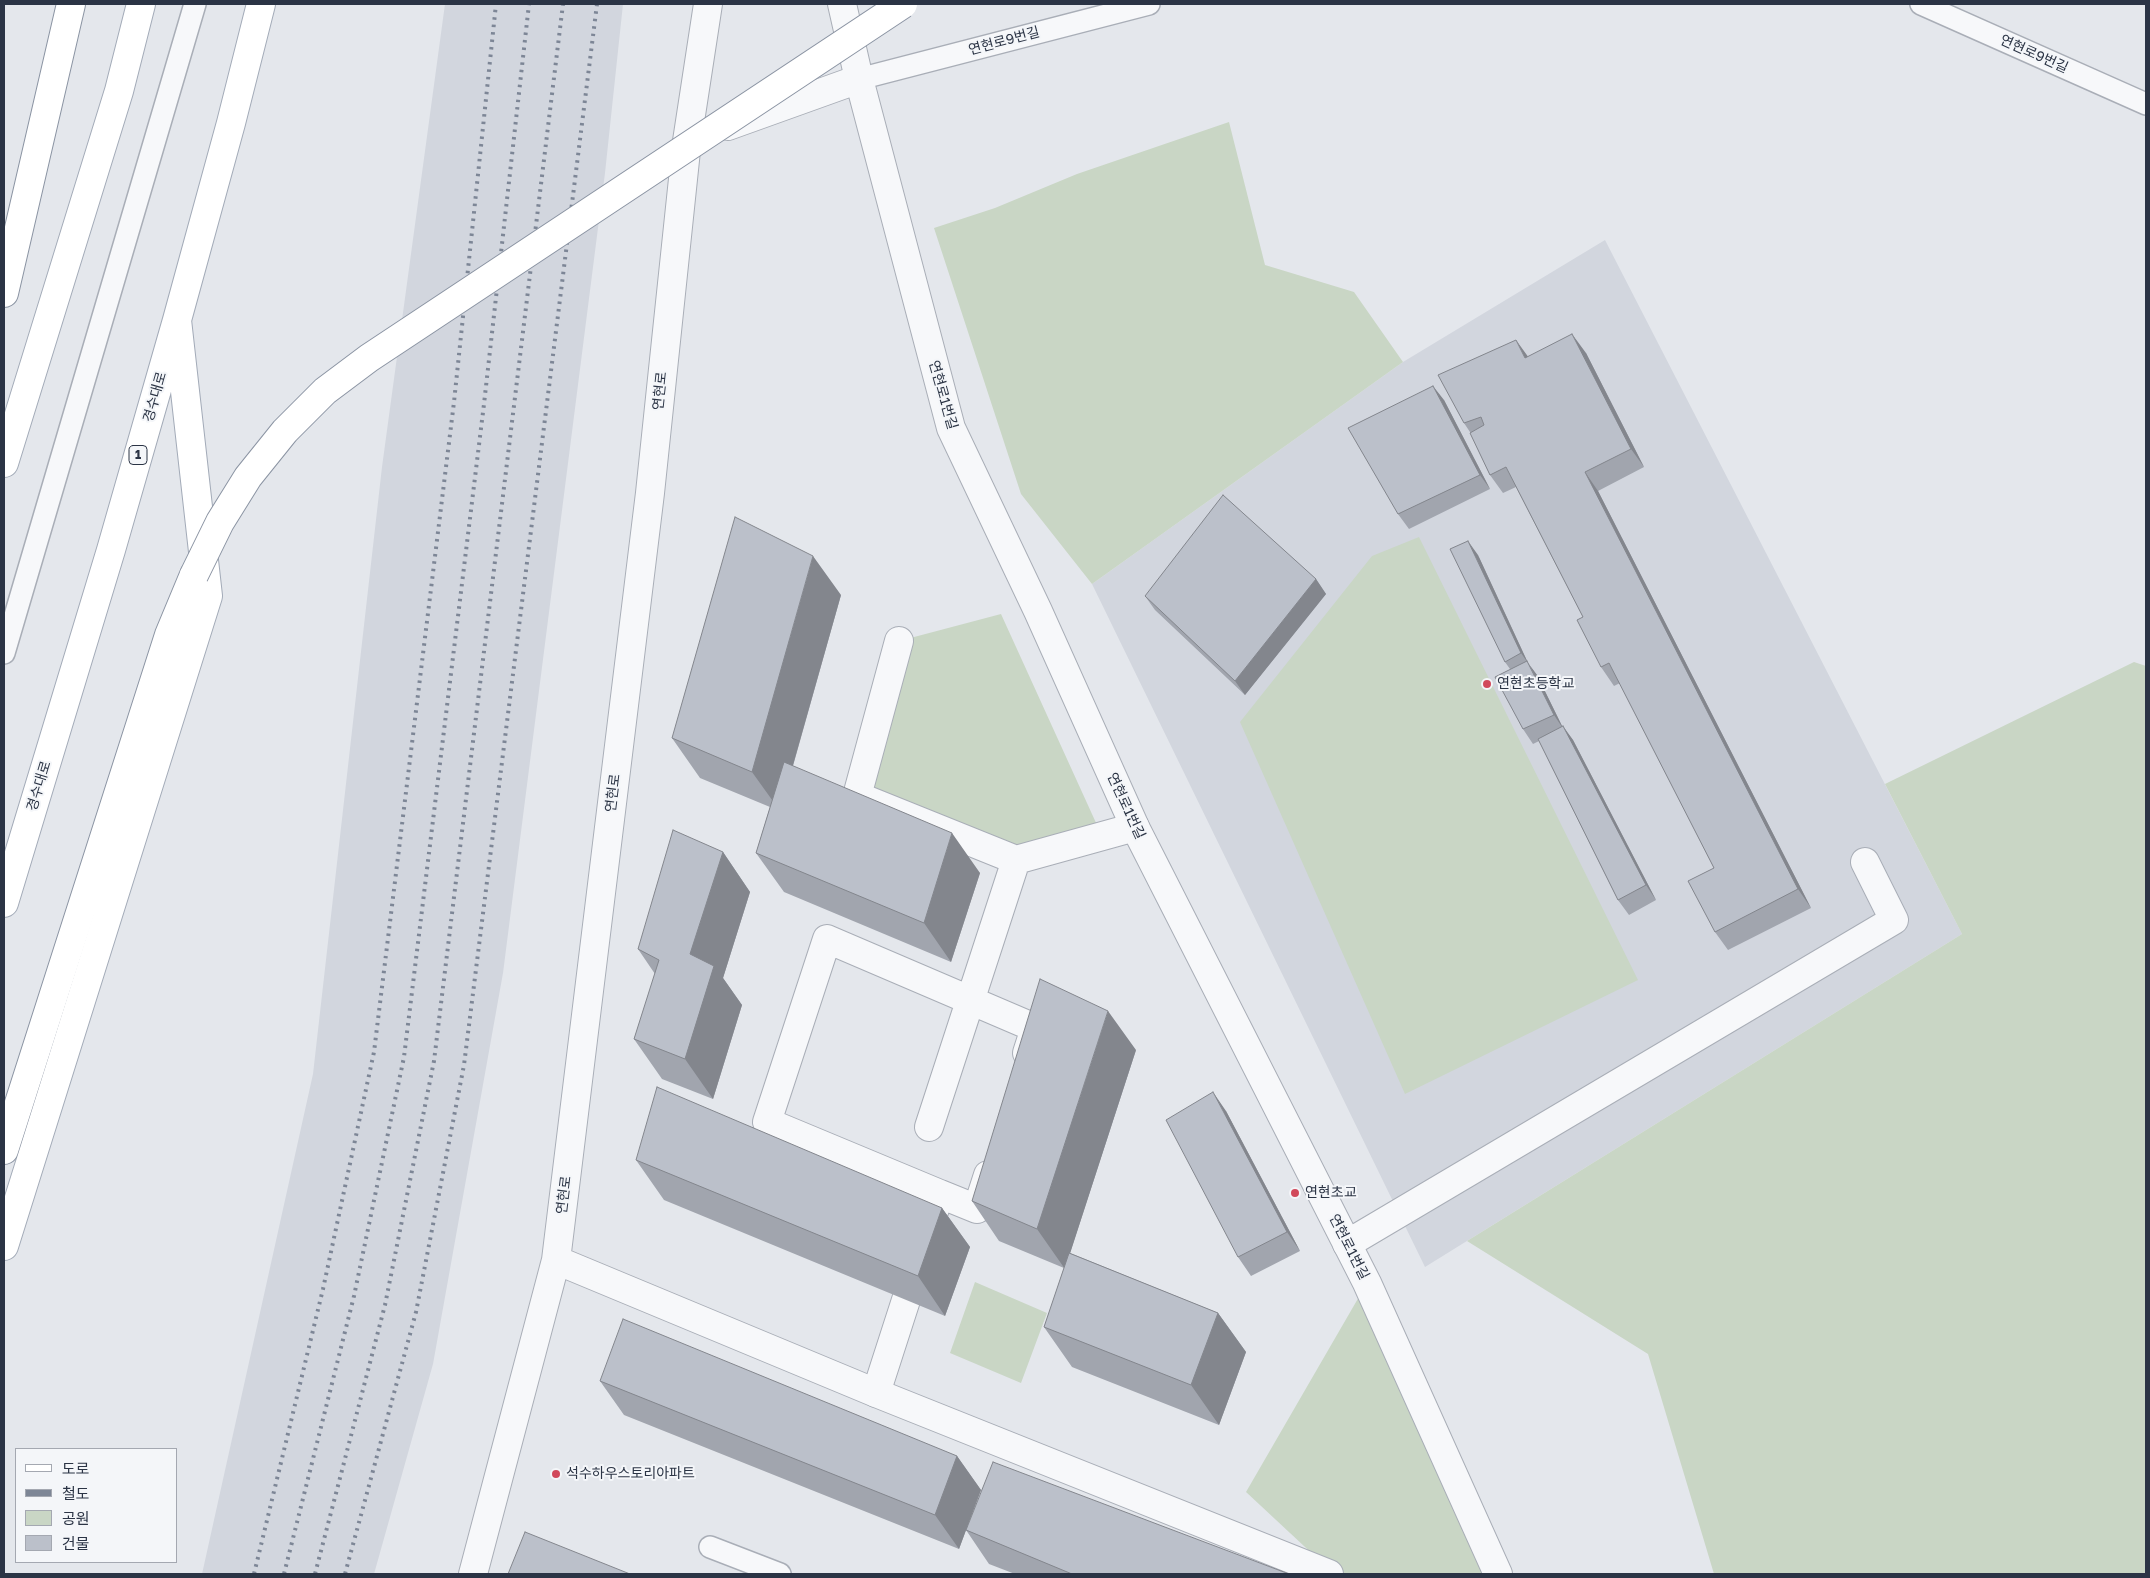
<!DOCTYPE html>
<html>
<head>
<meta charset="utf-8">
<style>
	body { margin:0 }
	#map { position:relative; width:2150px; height:1578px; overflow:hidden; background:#e4e7ec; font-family:"Golos Text","Noto Sans KR",sans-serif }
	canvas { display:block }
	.frame { position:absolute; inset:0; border:5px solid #2b3445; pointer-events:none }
	.legend { position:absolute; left:15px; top:1448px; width:162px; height:115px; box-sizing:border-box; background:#f4f6f9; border:1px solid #a4a8b1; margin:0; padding:6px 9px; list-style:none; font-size:15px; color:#2b3445 }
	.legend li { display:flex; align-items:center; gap:10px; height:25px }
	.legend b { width:25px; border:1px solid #a4a8b1 }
</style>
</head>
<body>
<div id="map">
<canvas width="2150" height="1578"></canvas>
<div class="frame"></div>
<ul class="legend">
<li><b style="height:6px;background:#fff"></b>도로</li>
<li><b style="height:6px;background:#7d8696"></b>철도</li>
<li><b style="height:14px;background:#c9d6c5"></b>공원</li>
<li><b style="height:14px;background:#bbc0ca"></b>건물</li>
</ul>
</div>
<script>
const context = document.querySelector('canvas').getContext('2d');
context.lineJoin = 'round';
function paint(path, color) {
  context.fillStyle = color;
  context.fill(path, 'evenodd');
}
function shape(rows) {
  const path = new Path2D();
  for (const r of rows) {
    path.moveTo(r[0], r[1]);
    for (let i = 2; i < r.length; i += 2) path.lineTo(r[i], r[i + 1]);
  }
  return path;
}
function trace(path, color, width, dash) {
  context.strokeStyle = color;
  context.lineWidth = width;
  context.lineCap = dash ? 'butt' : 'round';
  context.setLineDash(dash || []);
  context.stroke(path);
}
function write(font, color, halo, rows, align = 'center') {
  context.font = font + ' "Golos Text","Noto Sans KR",sans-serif';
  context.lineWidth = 4;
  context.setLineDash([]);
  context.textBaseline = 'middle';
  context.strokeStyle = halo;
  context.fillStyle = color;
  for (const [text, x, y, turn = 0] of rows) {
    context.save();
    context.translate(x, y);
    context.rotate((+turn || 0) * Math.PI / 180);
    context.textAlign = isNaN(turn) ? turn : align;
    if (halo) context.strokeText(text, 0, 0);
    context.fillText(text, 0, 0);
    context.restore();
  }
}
paint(shape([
	[445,4,623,4,605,173,503,973,433,1364,374,1574,202,1574,313,1074,382,467],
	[1605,240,1962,934,1425,1267,1092,584,1403,362]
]), '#d2d6de');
paint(shape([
	[1229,122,1265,265,1354,292,1403,362,1092,584,1021,494,934,228,995,208,1077,174],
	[1419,537,1638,980,1405,1094,1240,722,1372,556],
	[1001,614,1102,836,1016,860,857,796,899,641],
	[2134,662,2146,666,2146,1574,1714,1574,1648,1354,1467,1241,1962,934,1885,784],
	[975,1282,1047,1313,1021,1383,950,1353],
	[1367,1283,1498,1574,1334,1574,1246,1492]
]), '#c9d6c5');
const service = shape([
	[1921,4,2146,104],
	[859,79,1149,4],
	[4,653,195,4],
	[710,1547,780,1574]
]);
const minor = shape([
	[899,641,857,796,1016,860],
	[929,1127,1016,860,1135,827],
	[940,1194,767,1122,827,939,1035,1028,1027,1053],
	[928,1229,940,1194,977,1209,988,1175],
	[1347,1244,1894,920,1865,862],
	[876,1393,906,1300]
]);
const tertiary = shape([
	[842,4,859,79,951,428,1038,611,1135,827,1367,1283,1498,1574],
	[728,126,859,79],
	[556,1260,876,1393,1329,1574],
	[473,1574,556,1260,650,493,687,141,708,4]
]);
const primary = shape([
	[4,463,119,91,141,4],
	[4,903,111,550,177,320,231,123,261,4],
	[4,1246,208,596,177,320]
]);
const motorway = shape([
	[4,293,71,4],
	[4,1150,169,635,194,575]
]);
trace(service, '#a9aeb7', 24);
trace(minor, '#a9aeb7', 30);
trace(tertiary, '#a9aeb7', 30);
trace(primary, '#a3abb8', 30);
trace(motorway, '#8b94a3', 30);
trace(service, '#f7f8fa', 21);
trace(minor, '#f7f8fa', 28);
trace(tertiary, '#f7f8fa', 28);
trace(primary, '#fff', 28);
trace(motorway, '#fff', 28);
trace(shape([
	[254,1574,323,1289,374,1052,454,402,496,4],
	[284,1574,354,1296,404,1057,484,404,529,4],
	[315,1574,385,1305,434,1061,563,4],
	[345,1574,416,1312,464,1065,597,4]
]), '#7d8696', 4, [2.5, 5]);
const motorwayBridge = shape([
	[194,575,220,522,248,477,285,431,325,391,369,358,903,4]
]);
trace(motorwayBridge, '#8b94a3', 30, []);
trace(motorwayBridge, '#fff', 28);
paint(shape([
	[1586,353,1644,467,1598,491,1811,908,1728,950,1715,932,1714,868,1620,683,1614,686,1601,667,1583,617,1516,487,1503,493,1490,475,1470,432,1464,423,1528,356],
	[1444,400,1490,489,1409,529,1398,514],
	[1478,555,1528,663,1537,675,1562,726,1573,740,1656,900,1629,915,1618,900,1539,741,1533,744,1523,729,1510,669,1505,662],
	[1316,579,1326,594,1245,695,1155,610,1145,596],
	[841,595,793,766,980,873,951,962,784,892,756,853,770,807,700,778,672,738],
	[723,852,750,892,723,978,742,1005,713,1099,662,1079,634,1039,655,974,638,949],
	[1136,1050,1070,1253,1218,1313,1246,1352,1219,1425,1072,1367,1044,1327,1064,1268,999,1241,972,1201],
	[1226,1111,1300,1251,1251,1276,1238,1257],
	[636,1160,942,1208,970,1247,945,1316,664,1200],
	[600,1381,957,1456,981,1490,968,1525,1289,1574,1015,1574,989,1564,966,1530,959,1549,624,1415]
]), '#a1a5ae');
paint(shape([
	[1572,334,1586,353,1644,467,1631,449],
	[1516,340,1529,358,1525,358],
	[1433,386,1444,400,1490,489,1480,475],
	[1585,472,1598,491,1811,908,1798,889],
	[1468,541,1478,555,1528,663,1537,675,1564,730,1554,715,1530,666,1521,653],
	[813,556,841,595,780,811,752,772],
	[1316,579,1326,594,1245,695,1235,681],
	[1563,726,1573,740,1656,900,1646,885],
	[952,833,980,873,951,962,924,923],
	[723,852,750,892,723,978,742,1005,713,1099,685,1059,690,954],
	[1108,1011,1136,1050,1065,1269,1037,1229],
	[1213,1092,1226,1111,1300,1251,1287,1232],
	[942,1208,970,1247,945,1316,918,1276],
	[1218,1313,1246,1352,1219,1425,1191,1385],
	[957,1456,981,1490,959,1549,935,1515]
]), '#83868d');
const building = shape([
	[1572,334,1631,449,1585,472,1798,889,1715,932,1688,881,1714,868,1609,663,1601,667,1577,620,1583,617,1506,467,1490,475,1470,433,1484,425,1481,417,1464,423,1438,375,1516,340,1525,358,1572,334],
	[1433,386,1480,475,1398,514,1348,428,1433,386],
	[1223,495,1316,579,1235,681,1145,596,1223,495],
	[735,517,813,556,752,772,672,738,735,517],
	[1468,541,1521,653,1505,662,1450,549,1468,541],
	[1527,661,1554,715,1523,729,1495,677,1527,661],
	[1563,726,1646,885,1618,900,1538,739,1563,726],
	[784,762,952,833,924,923,756,853,784,762],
	[673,830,723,852,690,954,714,966,685,1059,634,1039,659,960,638,949,673,830],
	[1040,979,1108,1011,1037,1229,972,1201,1040,979],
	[657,1087,942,1208,918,1276,636,1160,657,1087],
	[1213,1092,1287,1232,1238,1257,1166,1120,1213,1092],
	[1069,1253,1218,1313,1191,1385,1044,1327,1069,1253],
	[623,1319,957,1456,935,1515,600,1381,623,1319],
	[993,1462,1289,1574,1072,1574,966,1530,993,1462],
	[525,1532,630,1574,508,1574,525,1532]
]);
paint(building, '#bbc0ca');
trace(building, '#83868d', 1);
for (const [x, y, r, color] of [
	[1487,684,5,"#d1495b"],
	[1295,1193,5,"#d1495b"],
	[556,1474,5,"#d1495b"]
]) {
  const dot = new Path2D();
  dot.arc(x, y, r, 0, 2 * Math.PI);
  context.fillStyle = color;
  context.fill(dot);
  trace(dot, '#f4f6f9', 2);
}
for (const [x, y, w] of [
	[138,455,18]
]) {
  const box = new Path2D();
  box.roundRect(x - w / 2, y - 9.5, w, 19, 4);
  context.fillStyle = '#f4f6f9';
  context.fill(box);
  trace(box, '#2b3445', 1);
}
write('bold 12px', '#2b3445', null, [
	["1",138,455]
]);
write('14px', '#2b3445', '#f4f6f9', [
	["연현로9번길",1004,41,-15],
	["연현로9번길",2034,54,24],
	["연현로",660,391,-84],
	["연현로1번길",943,395,74],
	["경수대로",155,397,-74],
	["경수대로",39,786,-73],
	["연현로",613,793,-83],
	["연현로1번길",1126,806,65],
	["연현로",564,1195,-83],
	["연현로1번길",1349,1247,63]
]);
write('14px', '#2b3445', '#f4f6f9', [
	["연현초등학교",1497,684],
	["연현초교",1305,1193],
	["석수하우스토리아파트",566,1474]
], 'left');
</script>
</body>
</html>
